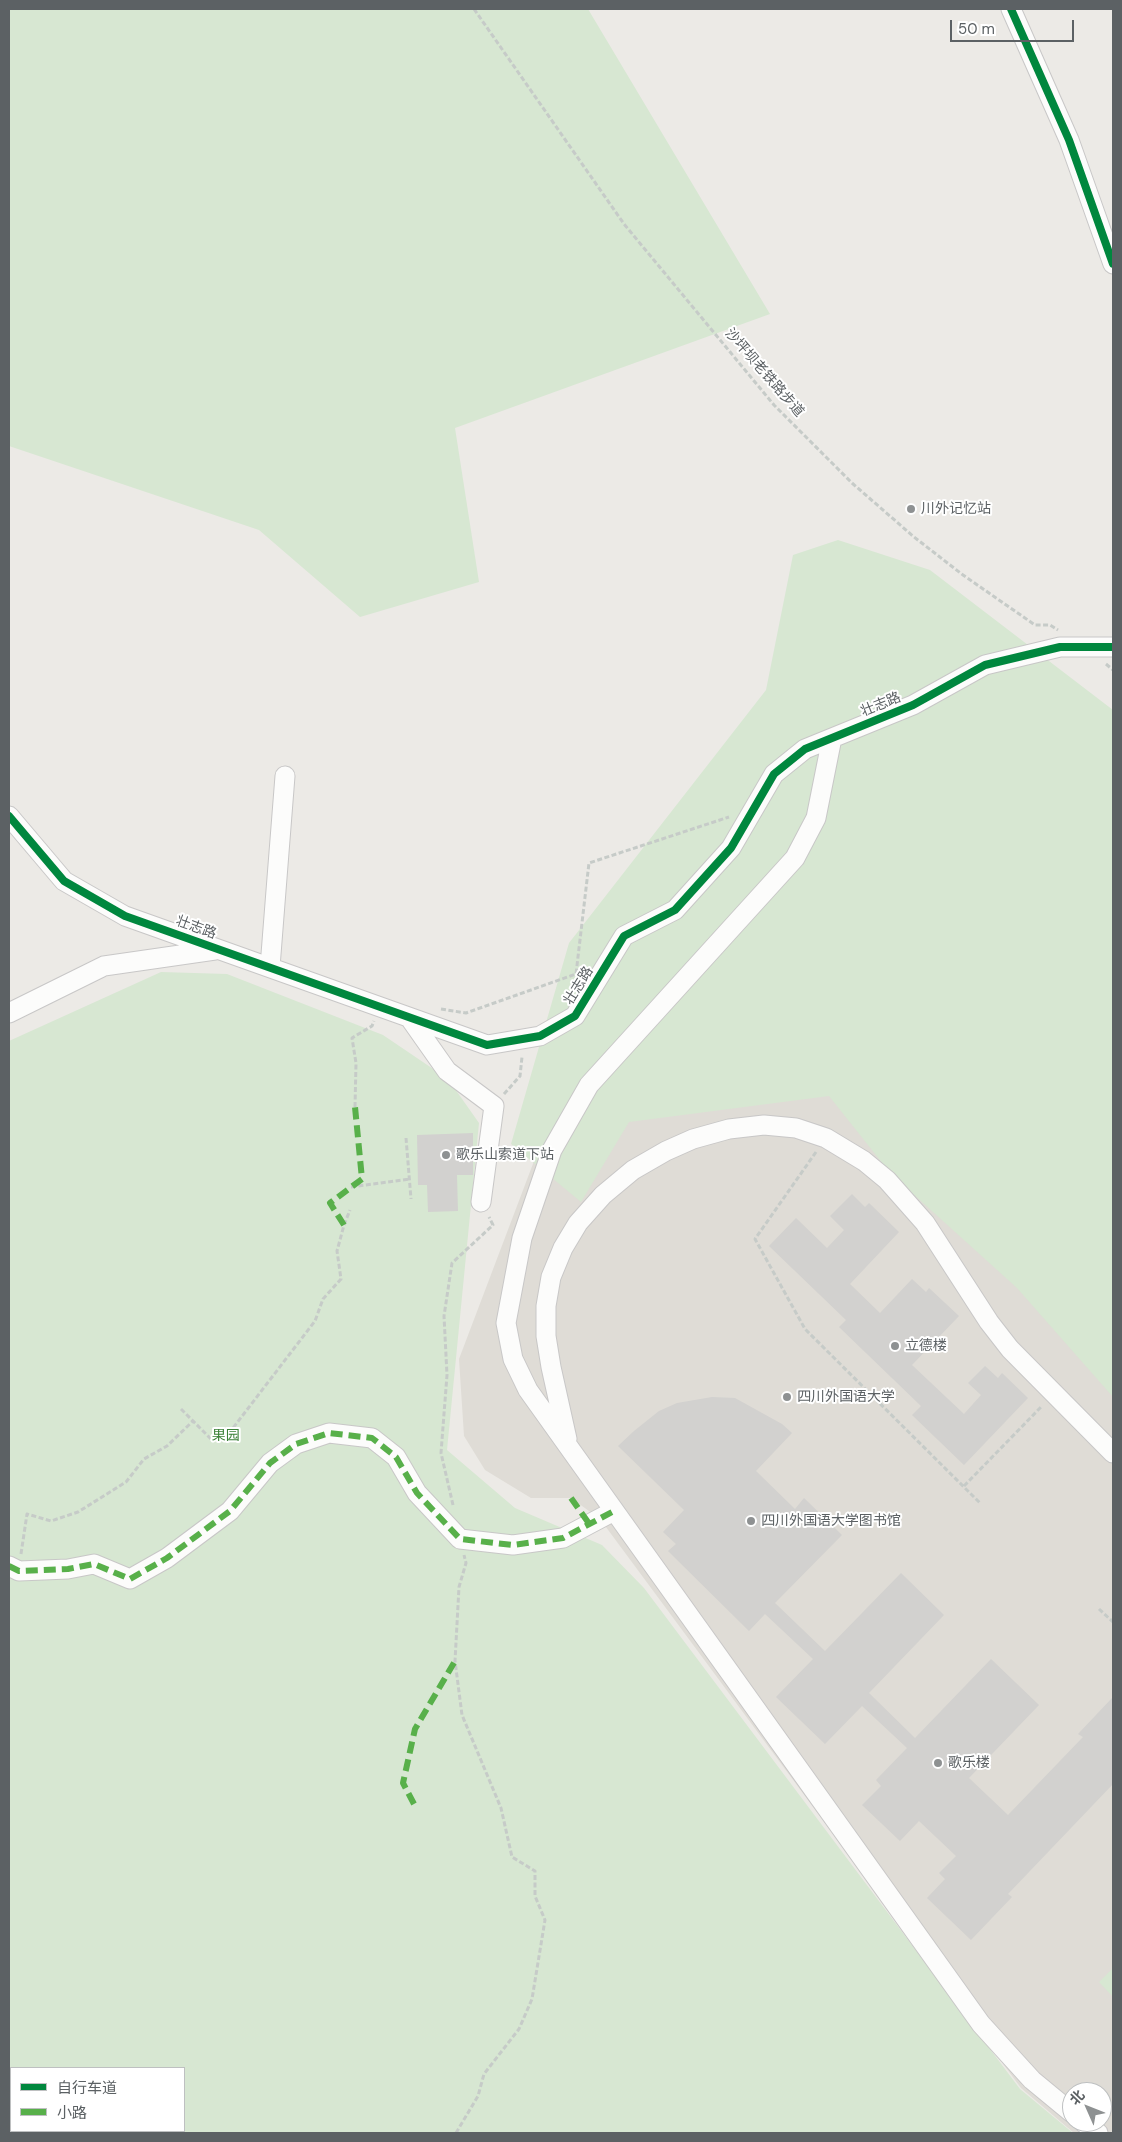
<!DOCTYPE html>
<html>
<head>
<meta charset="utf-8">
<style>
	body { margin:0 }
	#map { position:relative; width:1122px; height:2142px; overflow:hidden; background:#eceae6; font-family:"DM Sans","Noto Sans SC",sans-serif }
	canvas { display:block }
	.frame { position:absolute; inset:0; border:10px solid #5c6164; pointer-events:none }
	.legend { position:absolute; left:10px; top:2067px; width:175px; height:65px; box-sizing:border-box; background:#fff; border:1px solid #bec0c1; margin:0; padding:6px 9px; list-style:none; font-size:15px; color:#5c6164 }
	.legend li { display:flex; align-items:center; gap:10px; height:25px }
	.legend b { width:25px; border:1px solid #bec0c1 }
	.north { position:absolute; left:1062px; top:2082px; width:50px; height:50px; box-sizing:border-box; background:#fff; border:1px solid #bec0c1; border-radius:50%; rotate:314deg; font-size:14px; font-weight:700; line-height:20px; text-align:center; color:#5c6164 }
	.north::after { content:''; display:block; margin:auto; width:18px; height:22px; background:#8e9192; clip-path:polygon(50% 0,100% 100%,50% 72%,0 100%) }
	.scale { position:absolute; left:950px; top:20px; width:124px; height:22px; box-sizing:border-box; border:2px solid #5c6164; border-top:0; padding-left:6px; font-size:15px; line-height:18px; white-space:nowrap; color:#5c6164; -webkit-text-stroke:4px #fff; paint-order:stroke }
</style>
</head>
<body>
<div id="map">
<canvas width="1122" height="2142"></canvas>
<div class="frame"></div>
<ul class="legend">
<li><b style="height:6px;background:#00873e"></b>自行车道</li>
<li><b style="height:6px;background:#58b04a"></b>小路</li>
</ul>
<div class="north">北</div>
<div class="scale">50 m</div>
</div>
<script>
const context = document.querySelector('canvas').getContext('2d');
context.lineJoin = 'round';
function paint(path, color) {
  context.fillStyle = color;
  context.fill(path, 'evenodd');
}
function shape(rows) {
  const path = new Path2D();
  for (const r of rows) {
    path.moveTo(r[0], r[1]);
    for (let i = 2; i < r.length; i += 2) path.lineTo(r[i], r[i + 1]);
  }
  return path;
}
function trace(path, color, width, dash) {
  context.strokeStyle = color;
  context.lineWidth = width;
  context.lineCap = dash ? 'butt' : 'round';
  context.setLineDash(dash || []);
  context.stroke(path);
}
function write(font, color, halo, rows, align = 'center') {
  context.font = font + ' "DM Sans","Noto Sans SC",sans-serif';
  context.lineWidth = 4;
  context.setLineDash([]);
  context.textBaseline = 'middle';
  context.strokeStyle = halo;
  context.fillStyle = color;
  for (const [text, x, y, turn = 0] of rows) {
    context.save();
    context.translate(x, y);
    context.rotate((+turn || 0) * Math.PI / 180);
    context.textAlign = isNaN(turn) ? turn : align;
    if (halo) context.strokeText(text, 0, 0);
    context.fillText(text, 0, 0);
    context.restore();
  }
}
paint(shape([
	[1113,749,1113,2133,1074,2133,1021,2088,600,1519,571,1498,531,1498,485,1470,464,1436,459,1359,542,1140],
	[1072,2092,1102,2092,1102,2122,1072,2122]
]), '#dfdcd6');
paint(shape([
	[9,9,588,9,770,314,455,428,479,582,360,617,259,530,9,446],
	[838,540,930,570,1113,710,1113,1397,1017,1288,891,1174,829,1096,629,1122,581,1202,511,1144,569,943,766,690,793,555],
	[161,972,227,974,383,1035,448,1079,479,1123,447,1450,515,1508,602,1545,644,1588,1020,2089,1073,2133,9,2133,9,1041],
	[11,2068,184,2068,184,2131,11,2131],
	[1113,1968,1113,1997,1099,1982]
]), '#d7e7d2');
paint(shape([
	[473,1133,473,1175,457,1175,458,1211,428,1212,427,1185,418,1185,417,1135],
	[852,1194,865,1207,869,1203,899,1232,850,1284,880,1313,912,1279,926,1292,929,1288,959,1316,912,1365,964,1414,981,1395,968,1383,985,1366,998,1378,1002,1373,1028,1398,964,1465,912,1415,921,1406,839,1327,846,1320,769,1246,796,1218,827,1248,844,1230,830,1216],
	[712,1397,735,1398,782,1424,792,1433,756,1471,795,1509,804,1498,842,1535,775,1603,825,1651,901,1573,944,1615,869,1693,915,1738,991,1659,1039,1705,969,1778,1008,1815,1083,1737,1078,1734,1113,1697,1113,1784,1008,1894,1012,1897,971,1940,927,1898,945,1879,939,1873,956,1856,919,1821,900,1841,862,1805,881,1786,876,1780,907,1748,862,1706,825,1744,776,1697,813,1659,765,1614,749,1631,668,1551,676,1544,663,1532,684,1510,618,1446,634,1431,659,1411,677,1403]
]), '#d2d1cf');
const minor = shape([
	[1011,9,1069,140,1113,264],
	[832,738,816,818,795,858,589,1085,552,1150,522,1238,506,1323,513,1359,528,1390,981,2024,1032,2080,1072,2113],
	[9,816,64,881,125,916,487,1045,540,1036,575,1016,624,936,675,910,731,848,774,774,805,749,913,705,985,665,1060,647,1113,647],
	[270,967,285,776],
	[9,1013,104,966,215,950],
	[409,1017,447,1071,494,1106,481,1202],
	[567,1439,551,1367,546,1336,546,1306,551,1277,563,1248,578,1223,603,1195,633,1170,666,1151,693,1139,729,1129,764,1125,796,1128,826,1138,864,1161,887,1180,925,1223,989,1322,1010,1349,1113,1453],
	[9,1566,19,1571,68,1569,94,1564,130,1579,167,1558,230,1511,270,1463,296,1444,329,1433,372,1438,396,1457,417,1493,460,1539,513,1545,563,1538,614,1511],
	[1083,2122,1098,2133]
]);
trace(minor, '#c8c7c7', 21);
trace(shape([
	[474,9,624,224,774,405,852,483,914,537,963,575,1035,625,1050,625,1058,630],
	[1106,664,1113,670],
	[441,1009,466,1013,576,974,589,863,729,817],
	[504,1094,520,1076,522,1057],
	[355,1107,356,1063,352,1038,372,1026,374,1021],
	[406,1138,411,1199],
	[816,1152,755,1239,805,1329,980,1503],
	[351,1187,410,1179],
	[181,1409,211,1439,233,1428,315,1321,323,1299,341,1279,337,1251,344,1225,350,1210],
	[964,1486,1042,1406],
	[453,1505,441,1453,447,1375,444,1316,452,1263,493,1225,489,1217],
	[21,1554,27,1514,51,1521,78,1512,126,1482,144,1459,167,1446,193,1421],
	[1099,1609,1113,1622],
	[456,2133,478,2096,484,2074,519,2029,532,1999,545,1920,535,1896,535,1871,512,1857,501,1808,462,1715,455,1661,459,1587,466,1563,464,1555]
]), '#c6cbc8', 3, [5, 2.5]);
trace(minor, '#fcfcfb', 19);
trace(shape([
	[344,1225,330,1203,362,1179,355,1107],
	[571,1498,590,1525],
	[9,1566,19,1571,68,1569,94,1564,130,1579,167,1558,230,1511,270,1463,296,1444,329,1433,372,1438,396,1457,417,1493,460,1539,513,1545,563,1538,614,1511],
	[414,1804,403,1783,415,1729,455,1661]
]), '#58b04a', 6, [12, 6]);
trace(shape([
	[1011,9,1069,140,1113,264],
	[9,816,64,881,125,916,487,1045,540,1036,575,1016,624,936,675,910,731,848,774,774,805,749,913,705,985,665,1060,647,1113,647]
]), '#00873e', 8);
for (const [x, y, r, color] of [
	[911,509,5,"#8e9192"],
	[446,1155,5,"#8e9192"],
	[895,1346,5,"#8e9192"],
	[787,1397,5,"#8e9192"],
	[751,1521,5,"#8e9192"],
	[938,1763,5,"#8e9192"]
]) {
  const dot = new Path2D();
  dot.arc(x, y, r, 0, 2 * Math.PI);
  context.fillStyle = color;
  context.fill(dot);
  trace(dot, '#fff', 2);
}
write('14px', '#5c6164', '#fff', [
	["沙坪坝老铁路步道",764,373,49],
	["壮志路",881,705,-22],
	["壮志路",196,928,20],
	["壮志路",579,986,-58]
]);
write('14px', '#5c6164', '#fff', [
	["川外记忆站",921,509],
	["歌乐山索道下站",456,1155],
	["立德楼",905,1346],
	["四川外国语大学",797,1397],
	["四川外国语大学图书馆",761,1521],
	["歌乐楼",948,1763]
], 'left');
write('14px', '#3b8137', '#fff', [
	["果园",226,1436]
]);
</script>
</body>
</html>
